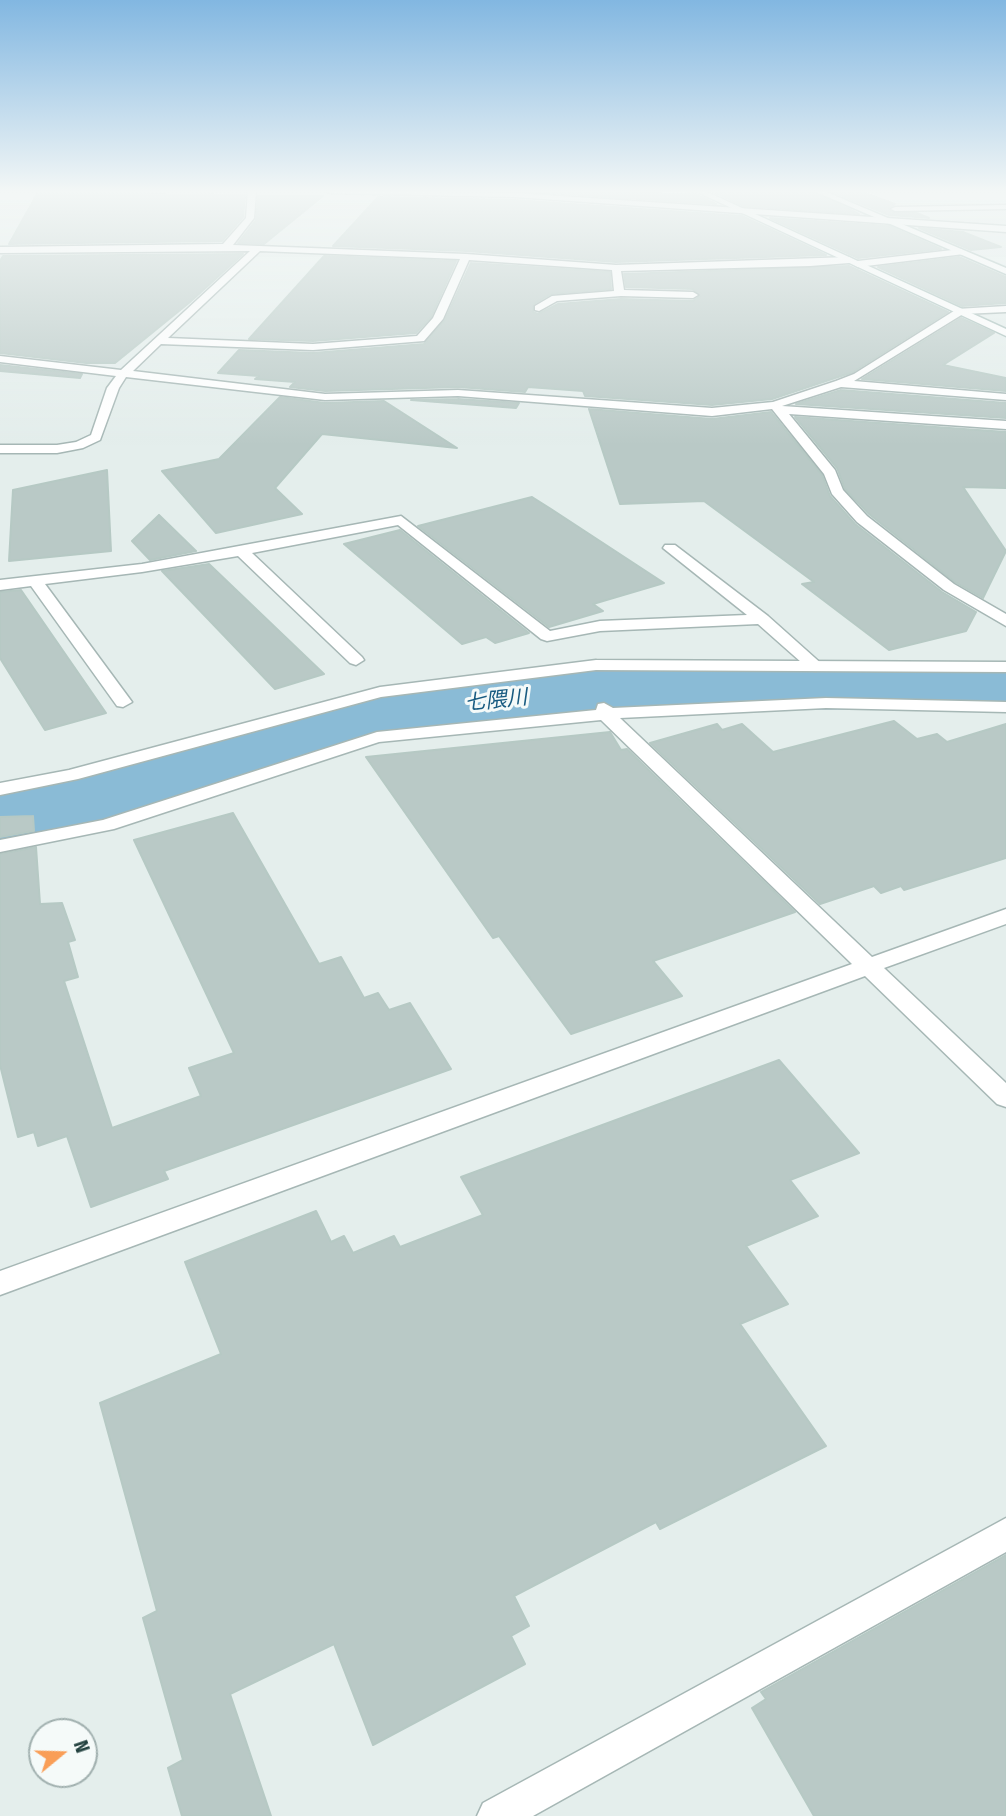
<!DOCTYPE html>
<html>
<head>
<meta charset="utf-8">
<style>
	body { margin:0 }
	#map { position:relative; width:1006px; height:1816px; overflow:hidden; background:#e4eeec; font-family:"Fira Sans Condensed",sans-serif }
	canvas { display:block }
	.north { position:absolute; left:28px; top:1718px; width:70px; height:70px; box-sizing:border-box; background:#f5faf9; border:2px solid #a1b0af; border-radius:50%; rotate:71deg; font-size:19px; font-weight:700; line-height:28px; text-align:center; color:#22413f }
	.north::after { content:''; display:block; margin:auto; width:24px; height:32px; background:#f99e57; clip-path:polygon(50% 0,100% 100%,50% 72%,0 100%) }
</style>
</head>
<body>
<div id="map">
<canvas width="1006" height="1816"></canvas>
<div class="north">N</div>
</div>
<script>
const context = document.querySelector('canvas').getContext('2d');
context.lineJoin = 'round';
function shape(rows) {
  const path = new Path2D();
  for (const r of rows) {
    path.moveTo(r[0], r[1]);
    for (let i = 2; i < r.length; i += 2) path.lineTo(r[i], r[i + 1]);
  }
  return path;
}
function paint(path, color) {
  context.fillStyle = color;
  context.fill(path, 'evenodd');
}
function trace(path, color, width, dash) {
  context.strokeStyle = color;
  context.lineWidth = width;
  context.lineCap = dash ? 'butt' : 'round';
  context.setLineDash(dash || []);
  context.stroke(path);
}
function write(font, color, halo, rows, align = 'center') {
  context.font = font + ' "Fira Sans Condensed","Noto Sans JP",sans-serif';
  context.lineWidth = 6;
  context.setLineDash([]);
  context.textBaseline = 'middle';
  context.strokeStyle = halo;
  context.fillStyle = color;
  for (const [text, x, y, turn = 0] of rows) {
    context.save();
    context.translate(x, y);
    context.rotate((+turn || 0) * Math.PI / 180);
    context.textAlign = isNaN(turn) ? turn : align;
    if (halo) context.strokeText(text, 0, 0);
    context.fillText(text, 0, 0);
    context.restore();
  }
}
paint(shape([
	[1006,661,1006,709,645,710,457,728,370,743,173,803,0,845,0,791,120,763,358,695,457,680,645,662,1006,661]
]), '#8abbd6');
const building = shape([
	[520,191,695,194,716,204,520,191],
	[739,191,812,191,859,214,743,206,716,193,739,191],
	[830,191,860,191,895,204,889,208,894,213,917,213,929,218,889,215,830,191],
	[37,194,142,194,245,195,243,217,222,241,9,244,37,194],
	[258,196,323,196,264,244,238,243,256,220,258,196],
	[378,197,515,200,742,216,826,255,616,262,466,251,333,246,378,197],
	[770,218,889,226,941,249,858,258,770,218],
	[919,228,963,232,1001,247,971,250,919,228],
	[243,254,190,302,115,363,86,363,0,353,0,261,3,256,243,254],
	[324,256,456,261,431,317,416,333,313,341,249,339,324,256],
	[959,257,1006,277,1006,303,962,306,878,267,959,257],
	[471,263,610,272,611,289,551,294,534,304,533,312,538,314,558,304,621,299,693,301,700,296,693,289,626,287,624,274,849,266,948,312,853,372,772,399,712,405,585,396,583,391,528,387,525,392,458,387,325,391,290,387,295,382,255,379,259,376,218,373,239,350,313,353,424,344,445,320,471,263],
	[961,318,994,333,943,365,1006,378,1006,391,862,379,961,318],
	[0,365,82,374,80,378,0,371,0,365],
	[841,390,1006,403,1006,418,796,404,841,390],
	[280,397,325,403,384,401,457,448,322,434,275,488,302,514,216,533,162,471,219,459,280,397],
	[458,399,519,403,516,408,411,400,458,399],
	[589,409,712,419,771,412,822,475,830,496,855,524,942,592,976,612,966,631,889,650,802,584,814,582,704,501,620,504,589,409],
	[795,417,1006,432,1006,488,963,487,1006,551,983,598,955,582,869,514,845,489,837,468,795,417],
	[107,470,111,551,9,561,13,490,107,470],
	[532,497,551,509,664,583,593,604,603,611,549,627,418,526,532,497],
	[159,515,196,551,150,560,132,541,159,515],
	[400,530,529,633,495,643,486,637,462,644,344,544,400,530],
	[209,564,324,674,275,689,162,571,209,564],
	[21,590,106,713,45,730,0,658,0,592,21,590],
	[894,721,917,739,937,734,947,742,1006,724,1006,858,904,890,901,886,881,893,874,886,820,904,650,743,717,724,722,730,742,724,773,752,894,721],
	[610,732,621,750,627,749,795,912,653,961,682,996,571,1034,499,936,493,938,366,757,610,732],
	[233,813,319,964,341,957,364,998,378,993,389,1010,410,1003,451,1069,164,1171,168,1179,91,1207,67,1136,38,1146,34,1132,18,1137,0,1065,0,854,36,847,40,904,62,903,75,940,68,942,78,977,64,981,112,1128,201,1096,189,1068,234,1053,134,840,233,813],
	[33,816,34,831,0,837,0,817,33,816],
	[779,1060,859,1153,790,1180,818,1216,746,1246,788,1304,740,1324,826,1446,660,1529,656,1522,514,1596,529,1626,511,1636,525,1664,373,1745,334,1644,230,1694,271,1816,182,1816,168,1768,183,1760,143,1618,157,1611,100,1403,221,1354,185,1262,316,1211,331,1242,344,1236,353,1253,394,1236,400,1247,483,1215,461,1177,779,1060],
	[1006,1555,1006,1816,814,1816,752,1708,766,1699,761,1692,1006,1555]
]);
paint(building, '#b9c9c6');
trace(building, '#b6c9c4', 2);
const lane = shape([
	[401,516,550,631,600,621,747,615,663,548,665,545,675,545,768,616,824,666,816,671,810,670,758,624,600,631,547,641,541,639,398,525,252,553,362,657,364,660,356,665,350,663,238,556,142,572,45,584,132,702,123,707,117,706,31,586,0,590,0,580,142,564,401,516]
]);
const street = shape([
	[248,191,256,191,254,218,233,245,466,254,616,265,849,257,854,260,849,263,810,266,621,271,624,290,693,292,698,295,693,298,621,296,557,301,539,311,535,310,535,306,552,296,614,291,612,270,469,260,443,319,424,341,313,350,161,344,133,371,325,394,458,390,712,408,773,402,836,381,854,374,957,309,1006,306,1006,312,963,314,854,381,1006,394,1006,400,841,387,782,406,1006,421,1006,429,789,414,835,470,843,490,867,516,954,584,1006,614,1006,626,944,590,857,522,832,494,824,474,772,409,712,416,458,396,325,400,126,377,119,388,100,440,83,448,57,453,0,453,0,445,57,445,76,442,91,435,107,388,116,376,0,362,0,356,121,370,250,251,0,253,0,247,223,244,246,218,248,191],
	[260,251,460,259,433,318,417,336,313,344,168,338,260,251],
	[326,191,515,193,1006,226,1006,232,515,197,330,193,326,191],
	[1006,205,1006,209,895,211,891,209,895,207,1006,205],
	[961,249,965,252,964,254,858,267,853,264,858,261,961,249],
	[596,660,1006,662,1006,672,596,670,381,697,78,779,0,795,0,783,69,770,380,687,596,660],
	[826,698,1006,702,1006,712,826,708,620,718,872,957,1006,909,1006,924,884,968,1006,1083,1006,1107,997,1104,865,976,0,1295,0,1271,852,964,601,720,379,742,114,829,0,852,0,840,103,820,377,732,596,710,598,704,604,703,613,708,826,698],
	[1006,1518,1006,1552,533,1816,477,1816,483,1803,1006,1518]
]);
const secondary = shape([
	[695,191,705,191,1006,329,1006,336,695,191],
	[814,191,824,191,1006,268,1006,274,814,191]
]);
trace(lane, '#a6b7b5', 3);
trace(street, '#a6b7b5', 3);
trace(secondary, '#a2bbb7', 3);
paint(lane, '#fff');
paint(street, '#fff');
paint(secondary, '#fff');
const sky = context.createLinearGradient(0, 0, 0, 445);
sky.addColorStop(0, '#82b7e1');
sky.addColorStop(0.43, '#f3f7f6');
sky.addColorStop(1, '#f3f7f600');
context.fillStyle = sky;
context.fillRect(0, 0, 1006, 445);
write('italic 21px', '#185b81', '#f5faf9', [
	["七隈川",496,701,-6]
]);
</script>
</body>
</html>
